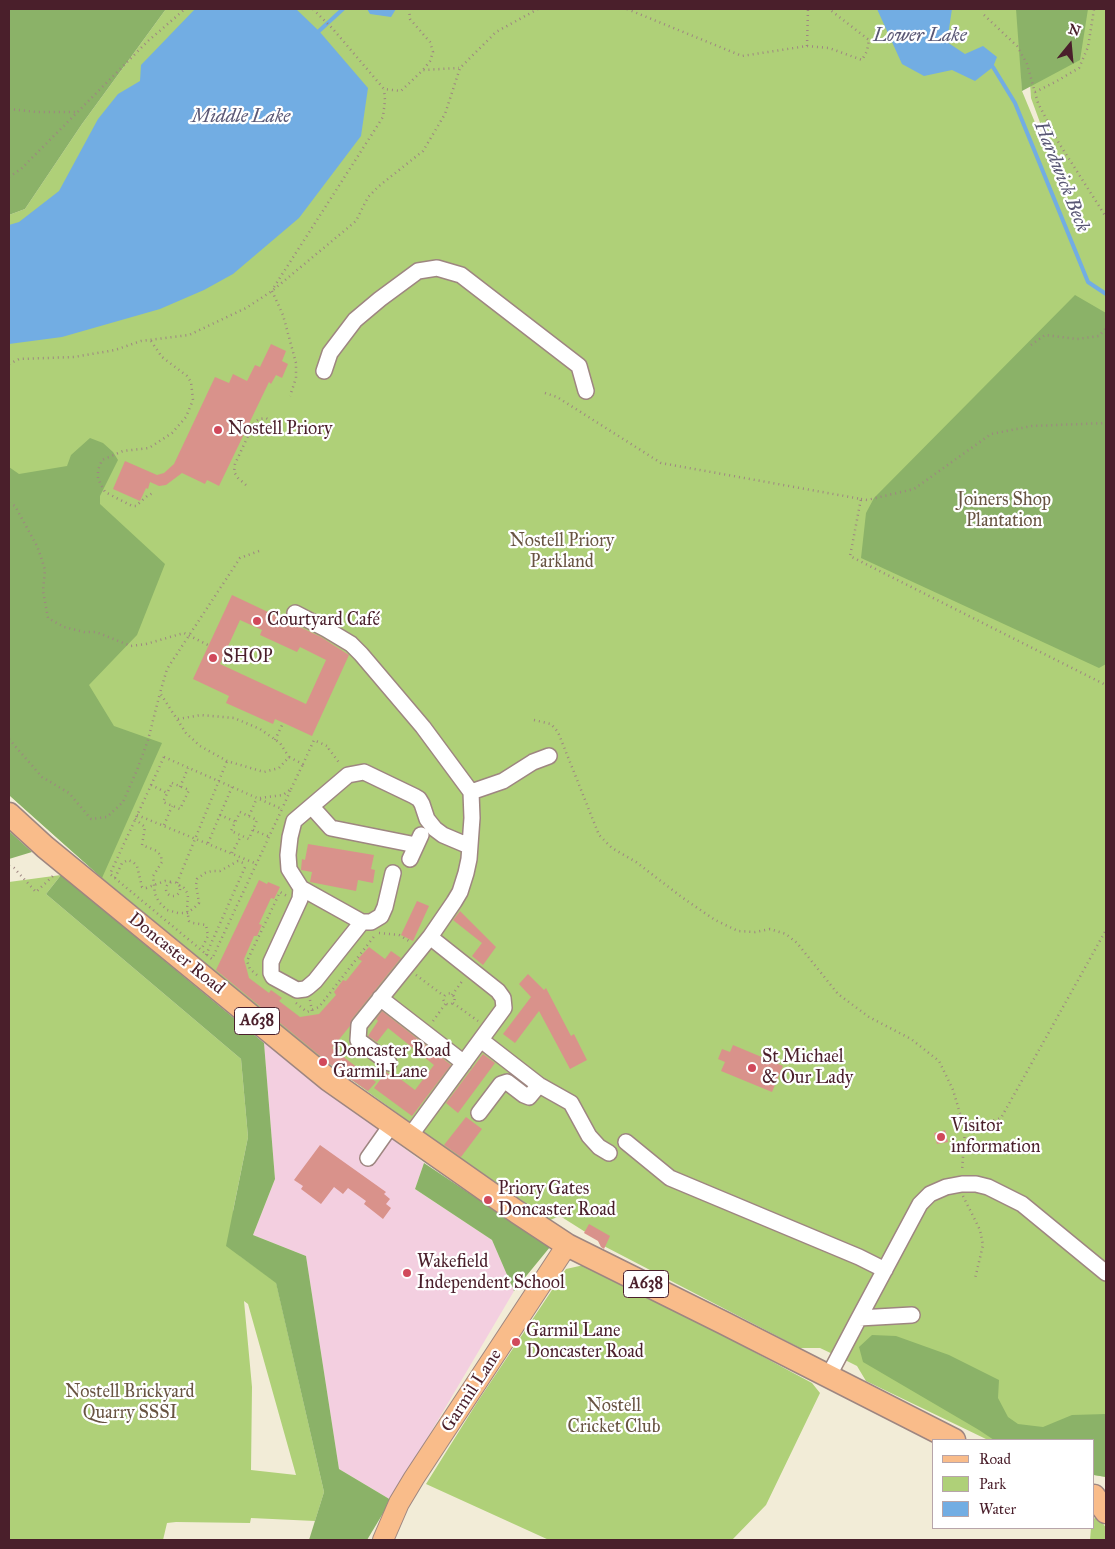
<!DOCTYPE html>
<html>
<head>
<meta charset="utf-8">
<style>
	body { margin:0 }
	#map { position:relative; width:1115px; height:1549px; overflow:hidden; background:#f2ecd7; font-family:"IM FELL Great Primer",serif }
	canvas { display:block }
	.frame { position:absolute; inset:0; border:10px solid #4a1f2b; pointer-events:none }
	.legend { position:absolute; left:932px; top:1439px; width:162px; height:90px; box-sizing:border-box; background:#fff; border:1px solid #b7a5aa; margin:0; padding:6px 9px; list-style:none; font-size:15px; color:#4a1f2b }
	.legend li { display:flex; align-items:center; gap:10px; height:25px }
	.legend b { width:25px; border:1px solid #b7a5aa }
	.north { position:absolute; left:1045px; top:20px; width:50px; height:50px; -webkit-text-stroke:4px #fff; paint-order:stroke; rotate:17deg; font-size:14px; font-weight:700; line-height:20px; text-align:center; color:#4a1f2b }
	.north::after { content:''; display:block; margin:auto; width:18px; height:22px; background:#4a1f2b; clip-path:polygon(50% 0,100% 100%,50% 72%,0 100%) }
</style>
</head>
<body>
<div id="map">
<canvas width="1115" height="1549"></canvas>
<div class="frame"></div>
<ul class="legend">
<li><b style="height:6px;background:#f9bc8a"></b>Road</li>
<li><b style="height:14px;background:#afd078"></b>Park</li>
<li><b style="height:14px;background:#72ade3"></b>Water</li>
</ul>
<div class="north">N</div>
</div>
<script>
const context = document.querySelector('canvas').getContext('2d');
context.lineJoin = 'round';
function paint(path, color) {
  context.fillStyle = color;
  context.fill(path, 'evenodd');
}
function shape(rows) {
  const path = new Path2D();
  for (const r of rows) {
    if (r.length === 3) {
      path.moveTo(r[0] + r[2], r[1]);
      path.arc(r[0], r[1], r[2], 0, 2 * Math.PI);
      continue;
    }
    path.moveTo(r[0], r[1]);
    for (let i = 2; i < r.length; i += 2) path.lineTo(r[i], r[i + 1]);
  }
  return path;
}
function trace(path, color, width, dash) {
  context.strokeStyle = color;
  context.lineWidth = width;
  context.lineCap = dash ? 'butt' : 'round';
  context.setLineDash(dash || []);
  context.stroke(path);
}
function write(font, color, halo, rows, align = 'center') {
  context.font = font + ' "IM FELL Great Primer",serif';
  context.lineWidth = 4.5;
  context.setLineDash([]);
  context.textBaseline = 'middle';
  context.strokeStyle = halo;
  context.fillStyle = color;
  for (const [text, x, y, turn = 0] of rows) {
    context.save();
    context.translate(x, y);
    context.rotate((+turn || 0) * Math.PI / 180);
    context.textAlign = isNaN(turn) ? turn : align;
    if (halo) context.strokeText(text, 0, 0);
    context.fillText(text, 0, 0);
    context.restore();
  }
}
paint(shape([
	[264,1043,424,1163,415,1189,492,1240,514,1291,391,1500,339,1469,306,1256,253,1235,275,1179]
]), '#f3cfe0');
paint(shape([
	[166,9,1020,9,1022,91,1079,229,1031,98,1025,9,1106,9,1106,1477,1094,1475,1094,1440,988,1440,866,1381,857,1366,839,1357,820,1348,800,1348,600,1244,598,1240,560,1216,550,1220,429,1136,317,1055,102,878,9,795,9,215,25,209,82,124],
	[61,875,46,894,241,1059,248,1137,233,1211,240,1256,276,1282,324,1492,315,1521,251,1518,250,1523,176,1522,167,1523,163,1540,9,1540,9,882],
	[244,1301,248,1304,296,1475,251,1470,252,1387],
	[584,1265,717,1332,812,1383,820,1393,766,1505,732,1540,549,1540,426,1484,478,1401,566,1269],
	[1097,1514,1106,1528,1106,1540,1090,1540,1091,1528,1094,1528,1094,1519]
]), '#afd078');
paint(shape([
	[9,9,166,9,82,124,25,209,9,215],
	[1016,9,1088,9,1080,60,1022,91],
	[1075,295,1106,313,1106,664,1099,668,861,558,866,513,874,498],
	[90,438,103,443,113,452,118,460,100,496,100,504,165,564,137,635,89,685,114,726,162,743,102,878,9,795,9,467,19,474,67,466,71,455],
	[9,831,32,852,9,859],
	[61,875,264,1043,275,1179,253,1235,306,1256,339,1469,391,1500,367,1540,309,1540,324,1492,276,1283,226,1246,248,1137,241,1059,46,894],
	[424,1163,550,1247,514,1291,492,1240,415,1189],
	[872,1335,896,1336,949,1355,999,1380,998,1398,1008,1417,1018,1424,1043,1427,1072,1415,1106,1414,1106,1477,1094,1475,1094,1440,994,1440,979,1430,863,1362,859,1347]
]), '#8bb268');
paint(shape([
	[195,9,296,9,319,31,368,88,361,136,299,218,233,274,204,290,160,309,62,337,9,344,9,225,19,222,59,191,98,119,118,94,140,81,141,65],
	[367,9,396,9,391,17,370,14],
	[877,9,952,9,947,42,965,54,983,46,997,57,993,67,975,81,952,70,924,76,902,64]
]), '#72ade3');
trace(shape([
	[319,31,343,9],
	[993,67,1015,103,1088,282,1106,294]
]), '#72ade3', 4);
paint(shape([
	[271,344,286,351,282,361,288,364,282,378,276,375,271,384,269,382,219,486,207,480,205,484,182,473,166,485,159,486,150,482,148,489,146,488,140,501,113,489,125,461,157,475,164,473,174,464,215,377,229,383,233,374,247,381,255,365,260,367],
	[232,595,321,637,349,655,312,736,275,719,273,724,226,703,229,696,193,679],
	[240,620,262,630,260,635,297,652,300,647,326,660,306,704,220,664],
	[308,844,374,855,371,869,375,870,373,883,358,880,356,891,310,882,312,872,301,870,302,859,305,860],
	[259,880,267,884,268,882,280,887,274,899,271,898,259,924,262,925,257,936,254,936,244,959,249,978,269,993,271,990,282,998,279,1001,300,1017,319,1014,336,995,334,992,343,980,346,981,362,961,358,959,369,947,385,959,391,951,401,958,352,1019,350,1026,332,1048,376,1082,368,1091,337,1070,216,970],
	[417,901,429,906,413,941,401,935],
	[460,911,496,947,483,965,472,956,482,943,453,920],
	[528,974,544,990,546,988,571,1036,574,1034,587,1060,570,1069,539,1011,515,1043,503,1034,531,997,519,984],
	[382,1011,451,1065,412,1116,374,1088,386,1072,394,1077,395,1075,415,1090,434,1065,388,1028,377,1042,368,1036,378,1021,376,1019],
	[733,1045,783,1066,772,1092,721,1071,725,1062,718,1059,722,1049,730,1052],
	[483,1054,495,1063,458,1113,446,1103],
	[466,1117,482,1129,461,1157,444,1145],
	[945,1130,948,1142,937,1144,934,1133],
	[320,1145,386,1192,384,1194,390,1199,386,1204,391,1208,383,1219,364,1204,366,1201,348,1188,343,1194,334,1187,321,1204,301,1189,303,1186,294,1180],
	[589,1224,610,1236,604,1249,601,1247,598,1241,584,1233]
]), '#d9928b');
const minor = shape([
	[324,371,330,353,355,320,380,299,418,271,437,268,461,275,579,366,586,391],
	[295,613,326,629,351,644,361,654,423,727,471,792,472,818,469,859,466,873,460,892,454,902,430,937],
	[471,792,503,781,533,762,549,756],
	[312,807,331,828,416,845],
	[410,859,421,835],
	[393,873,385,907,381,916,371,922,362,922,315,981,308,987,305,989,297,990,273,977,271,973,271,962,300,899,301,888,289,869,288,855,290,837,294,821,348,775,364,772,414,796,419,799,422,804,427,819,435,829,443,835,469,846],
	[301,888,362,922],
	[380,998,464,1063],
	[481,1040,539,1085,571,1103,589,1136,599,1147,609,1153],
	[389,1063,358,1040,359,1025,430,937,498,991,503,998,504,1008,410,1136],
	[479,1113,501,1084,507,1082,524,1095,529,1097,539,1085],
	[626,1142,670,1178,859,1257,885,1270],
	[368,1158,392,1124],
	[859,1318,920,1204,930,1194,946,1187,962,1184,976,1184,988,1187,1022,1204,1106,1273],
	[828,1377,859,1318,912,1315]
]);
const major = shape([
	[383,1540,399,1503,414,1478,567,1245]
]);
const highway = shape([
	[9,814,45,847,329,1080,517,1212,567,1245,724,1323,954,1440],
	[1094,1496,1106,1512]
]);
trace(minor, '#9e8681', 18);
trace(major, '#9e8681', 22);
trace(highway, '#9e8681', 25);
trace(shape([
	[313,9,333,29,384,89,401,91,423,70,459,68],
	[409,9,410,19,430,42,433,52,430,61,423,70],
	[627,9,742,56,807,46,829,48,862,60,867,51,869,40,829,9],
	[984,15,1017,46,1027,64,1038,103,1057,140,1106,217],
	[807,46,808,9],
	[1035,92,1057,81,1079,68,1088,47,1094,9],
	[9,109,37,112,77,112],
	[9,177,21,169,148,41,185,9],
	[274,287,383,117,385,100,384,89],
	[272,291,283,315,296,363,296,378,290,396],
	[151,341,162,357,187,376,191,382,193,400,186,417,172,433,149,448,123,451,102,460,98,470,98,479,105,492,132,506,136,506,147,496,153,493],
	[1031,345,1045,335,1077,339,1099,336,1106,328],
	[9,364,19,359,74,357,115,350,141,341,189,335,246,308,272,291,356,221,368,197,379,186,423,151,445,114,460,68,496,32,538,9],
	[545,393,557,397,661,463,861,499,850,556,1106,685],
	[246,485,238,478,234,472,235,464,254,423,259,419,266,418,273,422],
	[861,499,867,500,914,489,991,434,1032,426,1106,423],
	[9,503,15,506,37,546,41,557,45,570,43,591,48,618,64,627,84,632,96,632,131,646,146,644,184,633,208,645],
	[259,551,240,558,167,669,160,693,186,733,200,746,227,761,264,772,279,768,289,757,303,764,314,740,329,747,329,749,340,764],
	[178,719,201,715,234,718,260,729,280,743,289,757],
	[534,720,551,724,558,732,599,835,612,848,636,862,683,898,715,920,738,931,755,932,770,929,786,934,797,943,838,994,869,1017,911,1039,939,1061,953,1090,965,1130,962,1171],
	[9,739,42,777,69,793,91,819,107,817,123,802,137,770,148,740,160,693],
	[275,740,283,723],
	[164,757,282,809,212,959,110,874,164,757],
	[172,783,189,790,180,809,163,802,172,783],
	[151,785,167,793],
	[180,787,188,768],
	[291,789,303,764],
	[260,798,283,795,291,789,282,809],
	[240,812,257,820,249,839,231,831,240,812],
	[137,815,257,864],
	[220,815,236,822],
	[249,816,257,798],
	[135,819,145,827,142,845,157,851,161,856,162,862,153,876,155,894,159,902,167,910,178,913,187,913,194,908,199,903,196,885,197,879,205,873,212,871,220,871,238,861,246,864],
	[164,825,172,806],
	[253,830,270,837],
	[208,843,232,787],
	[232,853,241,836],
	[9,866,14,868,36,892,54,875],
	[115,878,122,863,128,860,133,862,137,866,142,887,146,888,165,881,172,882],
	[173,889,7],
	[177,883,227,761],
	[179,885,184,888,188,894,187,910,189,921,193,923,206,925,208,936,201,950],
	[379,933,399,935,409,941],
	[206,955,246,865],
	[257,975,250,969,247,961,280,892,287,896],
	[416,975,444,996],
	[449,999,5.5],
	[452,995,463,980],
	[310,1000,312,1011],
	[296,1003,307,1012,319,1007,376,934],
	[453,1003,478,1021],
	[433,1021,446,1003],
	[965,1130,1001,1118,1106,930],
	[963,1196,980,1230,983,1245,975,1279]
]), '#9e8681', 2.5, [1, 4]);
trace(minor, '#fff', 15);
trace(major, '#f9bc8a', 20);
trace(highway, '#f9bc8a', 22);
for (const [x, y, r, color] of [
	[218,430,5,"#d1495b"],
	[257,621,5,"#d1495b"],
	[213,658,5,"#d1495b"],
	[323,1062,5,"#d1495b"],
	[752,1068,5,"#d1495b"],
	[941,1137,5,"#d1495b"],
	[488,1200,5,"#d1495b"],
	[407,1273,5,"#d1495b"],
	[516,1342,5,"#d1495b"]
]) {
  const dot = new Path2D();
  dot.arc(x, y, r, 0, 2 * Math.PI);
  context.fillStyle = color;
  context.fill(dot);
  trace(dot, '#fff', 2);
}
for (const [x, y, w] of [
	[257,1021,45],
	[646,1284,45]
]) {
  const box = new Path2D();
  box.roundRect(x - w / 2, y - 13.5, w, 27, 4);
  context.fillStyle = '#fff';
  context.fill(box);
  trace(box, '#4a1f2b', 1);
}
write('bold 16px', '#4a1f2b', null, [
	["A638",257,1021],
	["A638",646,1284]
]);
write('18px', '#4a1f2b', '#fff', [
	["Nostell Priory",228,430],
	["Courtyard Café",267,621],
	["SHOP",223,658],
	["Doncaster Road",333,1052],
	["Garmil Lane",333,1073],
	["St Michael",762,1058],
	["& Our Lady",762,1079],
	["Visitor",951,1127],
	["information",951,1148],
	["Priory Gates",498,1190],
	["Doncaster Road",498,1211],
	["Wakefield",417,1263],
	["Independent School",417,1284],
	["Garmil Lane",526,1332],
	["Doncaster Road",526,1353]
], 'left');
write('18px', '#685442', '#fff', [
	["Joiners Shop",1004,501],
	["Plantation",1004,522],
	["Nostell Priory",562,542],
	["Parkland",562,563],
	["Nostell Brickyard",130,1393],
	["Quarry SSSI",130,1414],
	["Nostell",614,1407],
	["Cricket Club",614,1428]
]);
write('18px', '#4a1f2b', '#fff', [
	["Doncaster Road",176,954,39],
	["Garmil Lane",472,1391,-57]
]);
write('italic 19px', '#5a5875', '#fff', [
	["Lower Lake",920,36],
	["Middle Lake",241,117],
	["Hardwick Beck",1061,177,68]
]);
</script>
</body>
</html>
